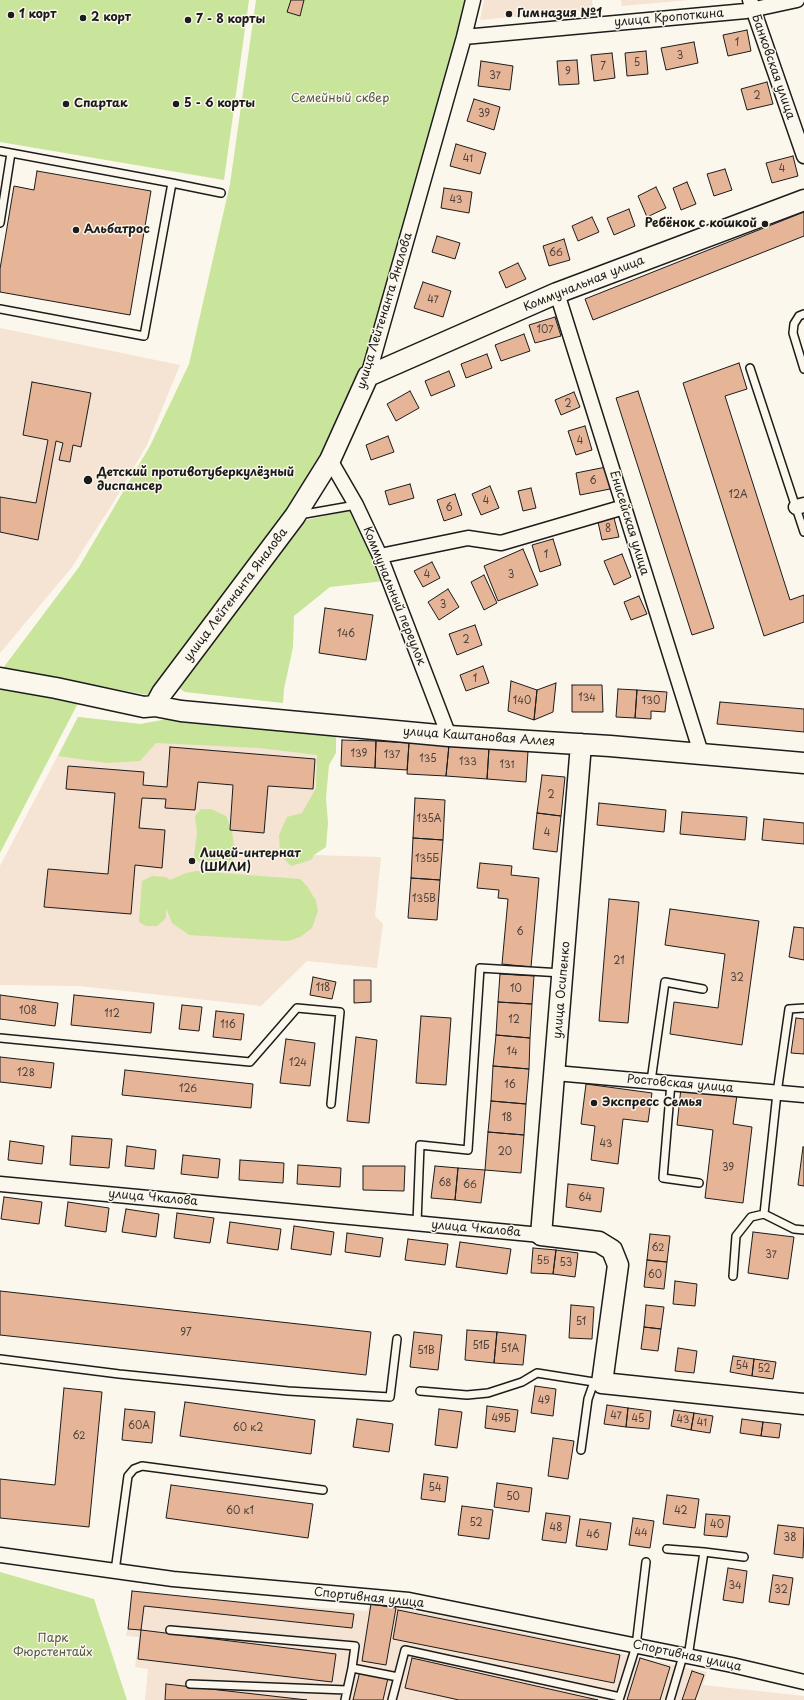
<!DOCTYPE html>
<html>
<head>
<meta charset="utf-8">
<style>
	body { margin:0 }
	canvas { display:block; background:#fbf7ec }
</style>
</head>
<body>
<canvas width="804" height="1700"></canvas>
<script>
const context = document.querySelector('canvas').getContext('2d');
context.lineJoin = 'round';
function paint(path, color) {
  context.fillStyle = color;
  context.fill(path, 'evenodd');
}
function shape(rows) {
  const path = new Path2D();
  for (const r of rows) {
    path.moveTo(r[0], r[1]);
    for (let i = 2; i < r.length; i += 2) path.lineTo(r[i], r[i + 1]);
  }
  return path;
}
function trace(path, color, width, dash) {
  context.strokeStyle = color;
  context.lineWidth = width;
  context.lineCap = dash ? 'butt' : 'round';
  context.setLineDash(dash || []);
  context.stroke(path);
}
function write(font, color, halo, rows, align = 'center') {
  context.font = font + ' "Playpen Sans",sans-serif';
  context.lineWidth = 3;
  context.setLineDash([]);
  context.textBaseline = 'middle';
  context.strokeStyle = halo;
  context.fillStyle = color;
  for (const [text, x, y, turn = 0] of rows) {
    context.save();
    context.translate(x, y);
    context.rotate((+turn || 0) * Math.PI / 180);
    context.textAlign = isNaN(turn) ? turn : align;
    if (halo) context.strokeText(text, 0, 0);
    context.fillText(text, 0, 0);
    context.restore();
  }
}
paint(shape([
	[484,0,592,0,593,9,480,20],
	[621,0,689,0,622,6],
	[0,328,180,365,147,445,113,503,72,567,0,653,0,532,38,539,56,441,63,443,60,460,70,462,73,445,81,447,32,383,23,435,48,440,36,503,0,497],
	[78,717,322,744,314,855,381,857,375,916,383,924,377,968,307,961,261,1006,79,986,0,985,0,866],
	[134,1595,367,1611,370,1603,450,1617,707,1672,703,1685,804,1696,804,1700,145,1700,148,1669,135,1667,139,1637,126,1636]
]), '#f5e3d3');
paint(shape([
	[0,0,249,0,224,180,0,142],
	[256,0,468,0,361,374,311,476,154,696,88,684,0,853,0,672,79,567,150,446,189,364,230,184],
	[352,510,384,581,330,587,294,616,293,647,284,689,283,703,185,692,176,686,297,522],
	[78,717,140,724,173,718,336,735,336,753,329,765,326,798,328,823,326,847,314,855,311,860,291,866,280,855,279,835,287,817,302,813,316,788,317,755,259,748,156,743,140,761,107,763,58,756],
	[201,809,211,809,226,816,232,830,235,856,226,871,205,868,194,857,197,832,195,816],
	[197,871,300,879,307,886,316,901,318,911,312,928,300,937,288,941,189,935,172,923,166,908,166,918,157,926,146,926,139,922,142,881,152,876,166,877,170,880,186,873],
	[0,1572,94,1599,127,1700,0,1700]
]), '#c9e59c');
const building = shape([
	[291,0,304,0,300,16,287,12,291,0],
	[747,30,751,51,728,56,723,35,747,30],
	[694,42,698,63,666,70,661,48,694,42],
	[646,51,648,74,627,76,625,53,646,51],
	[612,53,615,78,594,81,591,55,612,53],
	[577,60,579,84,559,85,557,61,577,60],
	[481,61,513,66,510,90,478,86,481,61],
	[767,82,773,104,747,110,741,89,767,82],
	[474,99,500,107,494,130,467,121,474,99],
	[456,144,486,153,480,174,450,166,456,144],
	[793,156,798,176,772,183,766,163,793,156],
	[725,169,732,190,714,196,707,174,725,169],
	[37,171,151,191,130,315,0,292,0,269,14,186,34,190,37,171],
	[687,182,696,204,681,210,673,188,687,182],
	[656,187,666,208,647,217,638,196,656,187],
	[444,188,472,192,469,213,441,208,444,188],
	[629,209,635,226,614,235,607,218,629,209],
	[804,212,804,236,593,320,585,299,804,212],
	[592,217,599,232,578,241,572,226,592,217],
	[437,236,460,243,455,259,432,252,437,236],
	[564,239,570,260,549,266,543,246,564,239],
	[518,263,526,279,506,288,499,272,518,263],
	[423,282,451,291,443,317,414,308,423,282],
	[555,317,561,336,535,343,529,325,555,317],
	[524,334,530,351,501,361,495,345,524,334],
	[487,354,492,368,466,378,461,364,487,354],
	[739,363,747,389,725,396,790,600,804,595,804,622,764,636,683,383,739,363],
	[449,371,455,386,431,396,425,381,449,371],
	[32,382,91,393,81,447,73,445,70,462,59,460,63,443,56,441,38,540,0,532,0,497,36,503,48,440,23,435,32,382],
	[410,391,419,408,396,421,387,404,410,391],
	[638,391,714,628,692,635,616,398,638,391],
	[574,392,580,407,561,415,555,400,574,392],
	[585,426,592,450,576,455,568,431,585,426],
	[388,436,394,452,371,460,366,445,388,436],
	[606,467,610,489,580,495,576,473,606,467],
	[410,484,414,498,389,505,385,491,410,484],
	[490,486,499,508,481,515,472,494,490,486],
	[531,488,536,508,523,511,518,491,531,488],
	[455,494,462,515,444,521,437,500,455,494],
	[614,518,619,537,602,540,598,522,614,518],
	[553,539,561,565,540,572,532,545,553,539],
	[523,549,538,585,498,601,484,566,523,549],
	[622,554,631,577,614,585,604,561,622,554],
	[432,562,440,578,423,587,414,571,432,562],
	[484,575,497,603,484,610,471,582,484,575],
	[448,589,459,607,439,620,428,602,448,589],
	[639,596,647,614,631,620,624,602,639,596],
	[325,608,373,615,366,660,319,653,325,608],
	[475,625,482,645,457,655,449,634,475,625],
	[483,666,489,683,466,691,460,675,483,666],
	[511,681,537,690,534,720,508,711,511,681],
	[556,683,553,712,534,720,537,690,556,683],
	[572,685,602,685,603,712,572,712,572,685],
	[618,689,637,690,635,718,616,717,618,689],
	[637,690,667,692,665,712,651,711,651,719,635,718,637,690],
	[720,702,804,709,804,732,717,724,720,702],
	[342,740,376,741,375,768,341,766,342,740],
	[376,741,409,743,407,770,375,768,376,741],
	[409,743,449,745,446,776,407,774,409,743],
	[449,745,489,748,487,779,446,776,449,745],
	[170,747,315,759,313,789,268,786,264,833,230,830,233,785,198,782,195,810,165,808,166,799,142,798,139,828,165,830,162,868,135,865,131,914,44,907,48,869,108,874,115,793,66,789,68,766,144,772,143,785,167,787,170,747],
	[489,748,528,751,526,782,487,779,489,748],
	[542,775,565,777,561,816,537,813,542,775],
	[415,798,445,800,443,840,413,838,415,798],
	[599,803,666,810,664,832,597,825,599,803],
	[682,812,747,817,745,840,680,834,682,812],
	[537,813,561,816,557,852,533,849,537,813],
	[764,819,804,823,804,844,762,840,764,819],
	[413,838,443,840,440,880,411,878,413,838],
	[480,863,512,866,511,875,539,878,531,967,502,964,508,899,498,898,499,890,477,888,480,863],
	[411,878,440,880,437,920,408,918,411,878],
	[609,899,639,902,628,1023,599,1021,609,899],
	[670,909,759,921,742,1045,670,1034,674,1002,718,1008,725,954,665,945,670,909],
	[794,927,804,928,804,960,789,957,794,927],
	[500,974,534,976,532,1004,498,1002,500,974],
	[313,977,336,982,332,999,310,995,313,977],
	[354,980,371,980,371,1002,354,1003,354,980],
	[0,995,58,1003,55,1026,0,1019,0,995],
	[74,995,154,1003,151,1033,71,1025,74,995],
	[498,1002,532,1004,530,1038,496,1035,498,1002],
	[182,1005,202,1007,199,1031,179,1029,182,1005],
	[216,1011,244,1014,241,1040,213,1037,216,1011],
	[421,1016,451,1018,446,1085,416,1083,421,1016],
	[796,1018,804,1019,804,1054,791,1053,796,1018],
	[496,1035,530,1038,529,1069,493,1066,496,1035],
	[356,1037,377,1040,369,1123,347,1121,356,1037],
	[286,1039,315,1043,310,1086,280,1083,286,1039],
	[0,1057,54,1063,51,1088,0,1082,0,1057],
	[493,1066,529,1069,526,1104,491,1101,493,1066],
	[125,1070,253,1084,251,1108,122,1095,125,1070],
	[586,1084,652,1093,648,1122,623,1119,618,1164,591,1160,595,1126,581,1124,586,1084],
	[681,1088,737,1095,733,1124,752,1127,743,1203,705,1198,713,1130,677,1125,681,1088],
	[491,1101,526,1104,524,1135,488,1132,491,1101],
	[488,1132,524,1135,521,1173,485,1170,488,1132],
	[72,1136,112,1139,109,1168,70,1165,72,1136],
	[10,1141,44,1146,42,1164,8,1160,10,1141],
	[127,1146,156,1150,154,1169,125,1166,127,1146],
	[803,1147,804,1147,804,1186,798,1185,803,1147],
	[183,1155,220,1159,218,1178,181,1174,183,1155],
	[240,1160,284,1163,283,1183,239,1180,240,1160],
	[298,1165,341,1168,340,1187,297,1184,298,1165],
	[363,1166,405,1166,404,1191,363,1190,363,1166],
	[435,1166,458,1168,455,1200,431,1198,435,1166],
	[458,1168,485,1170,481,1203,455,1200,458,1168],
	[568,1184,604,1188,601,1212,566,1207,568,1184],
	[4,1197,42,1202,39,1224,1,1219,4,1197],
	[68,1202,109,1208,106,1232,65,1226,68,1202],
	[126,1209,159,1214,156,1237,122,1232,126,1209],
	[177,1213,214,1218,210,1243,174,1238,177,1213],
	[230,1222,281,1229,278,1250,227,1243,230,1222],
	[294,1226,334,1232,331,1255,291,1249,294,1226],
	[753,1232,794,1237,788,1279,748,1273,753,1232],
	[347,1233,383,1238,380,1257,345,1252,347,1233],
	[650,1234,670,1236,667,1262,647,1260,650,1234],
	[408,1239,448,1244,445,1265,405,1260,408,1239],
	[460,1242,511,1249,507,1274,456,1267,460,1242],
	[533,1248,556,1250,553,1274,531,1273,533,1248],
	[556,1250,578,1253,575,1277,553,1274,556,1250],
	[647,1260,667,1262,664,1289,644,1287,647,1260],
	[675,1281,697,1284,695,1306,673,1304,675,1281],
	[0,1291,371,1332,366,1375,0,1335,0,1291],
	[571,1305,594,1307,592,1339,569,1338,571,1305],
	[646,1305,664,1307,661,1329,644,1327,646,1305],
	[644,1327,661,1329,658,1351,641,1349,644,1327],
	[467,1330,497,1332,494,1363,465,1360,467,1330],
	[414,1332,442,1335,438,1370,410,1367,414,1332],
	[497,1332,526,1335,523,1365,494,1363,497,1332],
	[678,1348,697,1351,694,1373,675,1371,678,1348],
	[733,1356,754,1359,752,1376,730,1372,733,1356],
	[754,1359,776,1362,773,1379,752,1376,754,1359],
	[535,1386,556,1389,553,1416,531,1413,535,1386],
	[64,1388,102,1392,89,1527,0,1518,0,1479,55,1485,64,1388],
	[185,1402,315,1420,311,1454,180,1436,185,1402],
	[607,1405,628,1408,626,1427,604,1424,607,1405],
	[487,1406,518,1410,515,1432,485,1428,487,1406],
	[628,1408,651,1411,649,1429,626,1427,628,1408],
	[125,1409,155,1412,152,1443,122,1440,125,1409],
	[439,1409,462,1412,457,1448,435,1445,439,1409],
	[674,1410,694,1413,691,1430,671,1426,674,1410],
	[694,1413,713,1416,710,1433,691,1430,694,1413],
	[357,1419,393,1424,389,1452,353,1447,357,1419],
	[742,1419,763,1422,761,1436,740,1433,742,1419],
	[763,1422,781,1424,779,1438,761,1436,763,1422],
	[553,1438,574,1441,568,1479,548,1476,553,1438],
	[424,1474,448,1477,445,1502,421,1499,424,1474],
	[497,1483,532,1488,529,1512,494,1507,497,1483],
	[171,1485,313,1504,308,1538,166,1518,171,1485],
	[667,1495,699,1499,695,1528,663,1524,667,1495],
	[462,1506,493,1510,489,1539,458,1535,462,1506],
	[546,1513,570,1516,566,1543,542,1540,546,1513],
	[706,1514,730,1516,727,1537,704,1535,706,1514],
	[633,1518,654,1521,650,1548,629,1545,633,1518],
	[580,1519,611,1523,607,1550,576,1546,580,1519],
	[778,1525,804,1528,803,1558,774,1554,778,1525],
	[728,1568,747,1571,743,1603,723,1600,728,1568],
	[773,1575,793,1578,789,1605,769,1602,773,1575],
	[132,1591,354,1614,352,1628,144,1606,141,1630,128,1629,132,1591],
	[371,1604,396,1608,386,1665,362,1661,371,1604],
	[398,1610,620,1655,614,1683,393,1639,398,1610],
	[141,1630,336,1654,332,1682,138,1659,141,1630],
	[412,1658,598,1700,459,1700,405,1688,412,1658],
	[640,1658,670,1667,660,1700,627,1700,640,1658],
	[360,1671,388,1678,383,1700,353,1700,360,1671],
	[692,1671,704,1675,695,1700,682,1700,692,1671],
	[166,1684,307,1700,165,1700,166,1684]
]);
paint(building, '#e6b598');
trace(building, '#1c1c1c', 1);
const lane = shape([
	[0,151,172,183,144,336,0,309],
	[172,183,221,193],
	[0,223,11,153],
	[804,314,799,316,794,324,793,333,804,369],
	[750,368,804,532],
	[299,515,356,505],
	[0,1038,250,1062,297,1008,340,1012,331,1104],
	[651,1081,665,982,703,989],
	[671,1083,663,1178,699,1183],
	[764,1214,794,1229,804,1230],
	[417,1223,420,1145,468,1150,480,968,562,973],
	[733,1276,736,1236,751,1217,764,1214,777,1093,789,1009,804,1008],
	[0,1359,119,1374,288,1391,390,1397,397,1339],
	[420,1391,467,1395,488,1393,522,1382,537,1373,600,1383],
	[581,1450,588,1399,594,1382],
	[667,1549,704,1552,688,1657],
	[704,1552,744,1557],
	[115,1571,128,1476,134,1469,142,1466,323,1490],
	[170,1630,355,1646,352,1668],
	[398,1677,405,1650,620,1697],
	[190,1684,347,1690],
	[345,1700,352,1668,398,1677,392,1700],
	[619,1700,636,1646,646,1562],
	[670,1700,683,1656]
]);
const street = shape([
	[750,0,804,156],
	[464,37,746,11,797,0],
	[557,293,701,753],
	[368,376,464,37,473,0],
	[330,460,356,505,380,556,449,736],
	[796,507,804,505],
	[380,556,468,538,501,543,624,507],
	[555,1073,804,1095],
	[0,1184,541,1235],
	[0,1555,173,1579,409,1600,732,1665,804,1682]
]);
const secondary = shape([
	[0,678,56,688,144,707,155,706,181,711,449,736,610,746,804,763],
	[155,706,162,693,295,516,330,460,368,376,557,293,804,200],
	[581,744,541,1235,599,1242,612,1250,618,1265,602,1383,804,1404]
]);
trace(lane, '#1c1c1c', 10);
trace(street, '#1c1c1c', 17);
trace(secondary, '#1c1c1c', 23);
trace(lane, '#fbf7ec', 7);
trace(street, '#fbf7ec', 14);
trace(secondary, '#fbf7ec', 20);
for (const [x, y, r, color] of [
	[509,14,4,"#1c1c1c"],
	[11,15,4,"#1c1c1c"],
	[83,18,4,"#1c1c1c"],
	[188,20,4,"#1c1c1c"],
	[66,104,4,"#1c1c1c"],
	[176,104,4,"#1c1c1c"],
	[765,224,4,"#1c1c1c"],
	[76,230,4,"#1c1c1c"],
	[88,480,5,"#1c1c1c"],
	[192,861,4,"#1c1c1c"],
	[594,1103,4,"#1c1c1c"]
]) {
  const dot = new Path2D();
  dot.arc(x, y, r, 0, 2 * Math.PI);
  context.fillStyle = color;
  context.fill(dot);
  trace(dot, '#fbf7ec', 1.5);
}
write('10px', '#4e423b', null, [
	["1",737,43],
	["3",680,56],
	["5",637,63],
	["7",603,67],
	["9",568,72],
	["37",495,76],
	["2",757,96],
	["39",484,114],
	["41",468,159],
	["4",782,169],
	["43",456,200],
	["66",556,253],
	["47",433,300],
	["107",545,330],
	["2",568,404],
	["4",580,441],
	["6",593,481],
	["12А",738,495],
	["4",486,501],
	["6",449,508],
	["8",608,529],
	["1",546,555],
	["4",427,575],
	["3",511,575],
	["3",443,605],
	["146",346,634],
	["2",466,640],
	["1",475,679],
	["134",587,698],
	["140",522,701],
	["130",651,701],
	["139",359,754],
	["137",392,755],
	["135",428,759],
	["133",468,762],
	["131",507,765],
	["2",551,795],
	["135А",429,819],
	["4",547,833],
	["135Б",427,859],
	["135В",424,899],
	["6",520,932],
	["21",619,961],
	["32",737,978],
	["118",323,988],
	["10",516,989],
	["108",28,1011],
	["112",112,1014],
	["12",514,1020],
	["116",228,1025],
	["14",512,1052],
	["124",298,1063],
	["128",26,1073],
	["16",510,1085],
	["126",188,1089],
	["18",507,1118],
	["43",606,1144],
	["20",505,1152],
	["39",728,1168],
	["68",445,1183],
	["66",470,1185],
	["64",585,1198],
	["62",658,1248],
	["37",771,1255],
	["55",543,1261],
	["53",566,1263],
	["60",655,1275],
	["51",581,1322],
	["97",186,1333],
	["51Б",481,1346],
	["51А",510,1349],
	["51В",426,1351],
	["54",742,1366],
	["52",764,1369],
	["49",544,1401],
	["47",616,1416],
	["49Б",501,1419],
	["45",638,1419],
	["43",683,1420],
	["41",702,1423],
	["60А",139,1426],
	["60 к2",248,1428],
	["62",79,1436],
	["54",435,1488],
	["50",513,1497],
	["60 к1",240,1511],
	["42",681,1511],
	["52",476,1523],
	["40",717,1525],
	["48",556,1528],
	["44",641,1533],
	["46",593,1535],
	["38",790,1538],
	["34",735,1586],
	["32",781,1590]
]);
write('bold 12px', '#1c1c1c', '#fbf7ec', [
	["Гимназия №1",517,14],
	["1 корт",19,15],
	["2 корт",91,18],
	["7 - 8 корты",196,20],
	["Спартак",74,104],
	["5 - 6 корты",184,104],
	["Ребёнок с кошкой",757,224,"right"],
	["Альбатрос",84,230],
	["Детский противотуберкулёзный",97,473],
	["диспансер",97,487],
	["Лицей-интернат",200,854],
	["(ШИЛИ)",200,868],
	["Экспресс Семья",602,1103]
], 'left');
write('12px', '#1c1c1c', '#fbf7ec', [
	["улица Кропоткина",669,18,-5],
	["Банковская улица",773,67,71],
	["Коммунальная улица",584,284,-22],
	["улица Лейтенанта Яналова",385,311,-73],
	["Енисейская улица",629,523,73],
	["улица Лейтенанта Яналова",236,595,-53],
	["Коммунальный переулок",394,596,68],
	["улица Каштановая Аллея",479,737,4],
	["улица Осипенко",562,990,-85],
	["Ростовская улица",680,1084,5],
	["улица Чкалова",153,1198,5],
	["улица Чкалова",476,1229,5],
	["Спортивная улица",369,1598,6],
	["Спортивная улица",687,1656,12]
]);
write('12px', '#505842', '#fbf7ec', [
	["Семейный сквер",340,99],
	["Парк",53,1639],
	["Фюрстентайх",53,1653]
]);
</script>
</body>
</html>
